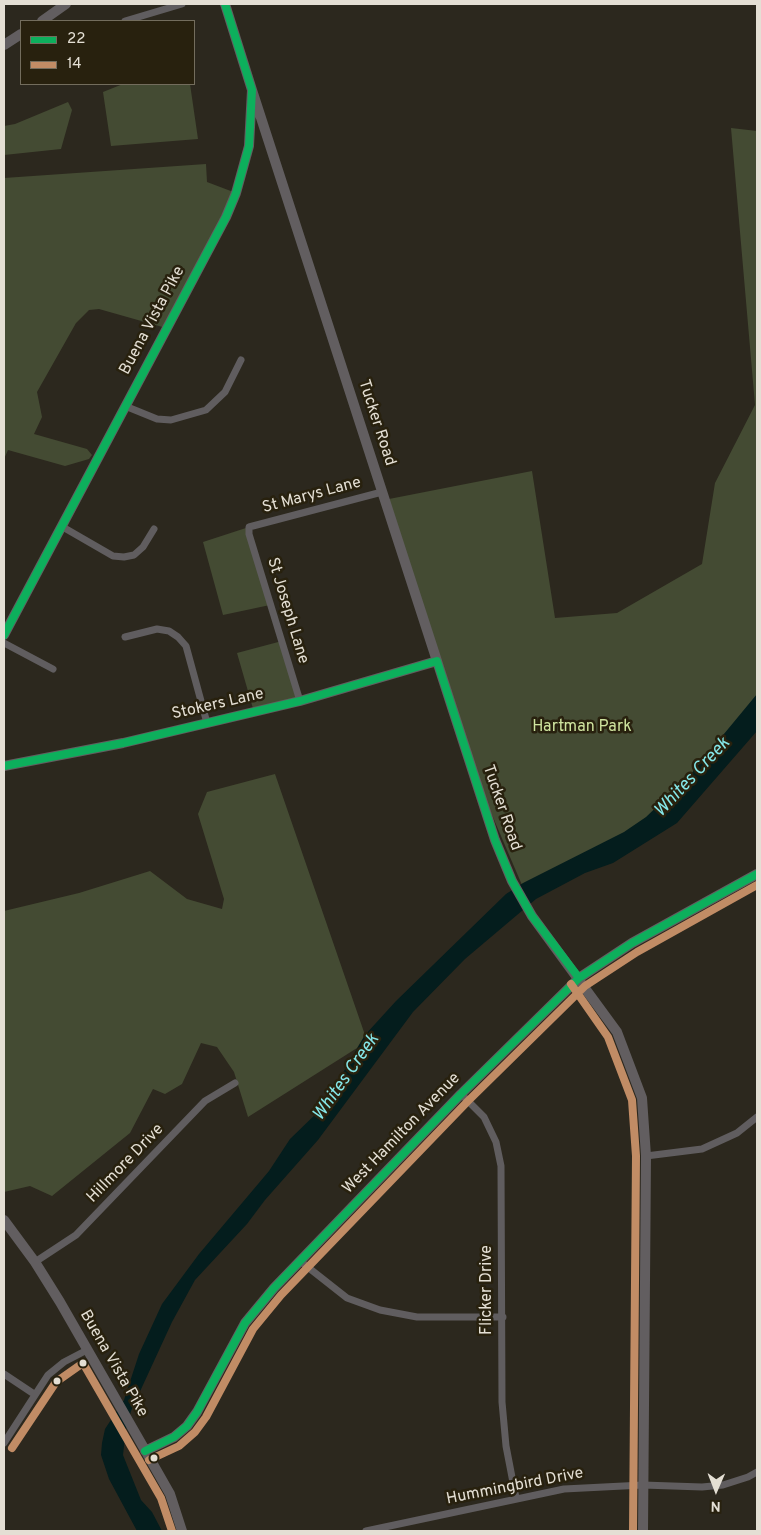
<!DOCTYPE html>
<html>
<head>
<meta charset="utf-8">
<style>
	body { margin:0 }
	#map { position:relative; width:761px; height:1535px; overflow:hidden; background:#2c281e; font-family:Overpass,sans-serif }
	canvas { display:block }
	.frame { position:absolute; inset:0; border:5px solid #e4dfd4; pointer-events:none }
	.legend { position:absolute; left:20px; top:20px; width:175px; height:65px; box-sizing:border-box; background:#28210e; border:1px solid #736d5d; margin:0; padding:6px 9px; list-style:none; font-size:15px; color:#e4dfd4 }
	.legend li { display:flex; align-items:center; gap:10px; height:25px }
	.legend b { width:25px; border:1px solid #736d5d }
	.north { position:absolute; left:691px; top:1465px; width:50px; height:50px; -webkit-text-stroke:4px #28210e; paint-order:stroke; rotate:181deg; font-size:14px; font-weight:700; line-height:20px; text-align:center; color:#e4dfd4 }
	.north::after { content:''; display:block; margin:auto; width:18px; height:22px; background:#e4dfd4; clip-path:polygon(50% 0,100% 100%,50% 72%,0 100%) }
</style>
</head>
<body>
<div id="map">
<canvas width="761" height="1535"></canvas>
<div class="frame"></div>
<ul class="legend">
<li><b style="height:6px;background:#0daf5c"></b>22</li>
<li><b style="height:6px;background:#c18c65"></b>14</li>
</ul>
<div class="north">N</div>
</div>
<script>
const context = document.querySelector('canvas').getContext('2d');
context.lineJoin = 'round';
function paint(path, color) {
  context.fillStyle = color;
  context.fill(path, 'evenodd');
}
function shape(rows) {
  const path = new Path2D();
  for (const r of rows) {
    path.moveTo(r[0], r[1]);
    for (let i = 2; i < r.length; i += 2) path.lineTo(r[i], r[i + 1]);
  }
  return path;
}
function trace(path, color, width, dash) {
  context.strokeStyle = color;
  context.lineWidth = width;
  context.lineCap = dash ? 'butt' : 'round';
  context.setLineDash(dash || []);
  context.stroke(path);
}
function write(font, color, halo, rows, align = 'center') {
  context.font = font + ' Overpass,sans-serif';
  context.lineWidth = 5;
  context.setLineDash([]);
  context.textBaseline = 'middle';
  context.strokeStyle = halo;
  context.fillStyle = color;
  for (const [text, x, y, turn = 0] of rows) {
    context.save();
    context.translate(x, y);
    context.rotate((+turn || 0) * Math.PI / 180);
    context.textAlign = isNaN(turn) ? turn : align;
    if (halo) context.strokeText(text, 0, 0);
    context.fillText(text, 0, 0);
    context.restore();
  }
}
paint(shape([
	[123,84,190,84,198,139,111,146,103,92],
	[68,102,72,110,61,149,4,155,4,126,15,124],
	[731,128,757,131,757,715,635,829,522,885,486,801,389,499,532,471,555,618,617,613,702,564,715,483,755,405],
	[206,164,207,182,236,193,166,328,99,309,89,310,76,323,37,392,42,417,34,434,87,449,92,455,89,459,65,466,8,450,4,459,4,178],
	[249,527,270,605,223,615,203,542],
	[282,641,300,701,254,712,237,653],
	[275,774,365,1035,357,1048,248,1117,234,1072,217,1047,201,1043,182,1084,165,1094,153,1089,130,1133,52,1196,30,1186,4,1192,4,911,79,893,150,871,187,899,222,909,224,899,198,814,207,792]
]), '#444b33');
paint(shape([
	[757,694,757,731,677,823,613,863,585,873,536,899,465,959,413,1012,318,1140,265,1200,247,1224,195,1280,172,1322,131,1411,126,1429,123,1455,141,1500,152,1512,162,1531,137,1531,109,1479,101,1455,102,1443,105,1429,124,1400,139,1354,162,1304,199,1254,269,1171,290,1139,323,1107,365,1035,396,1001,506,894,523,883,624,832,646,817,690,775]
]), '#041d1d');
trace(shape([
	[125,21,182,4],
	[125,406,157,419,171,420,206,410,225,392,241,360],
	[61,526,113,556,124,557,134,555,143,547,154,529],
	[125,637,157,629,169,631,178,637,186,646,207,723],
	[4,643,53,669],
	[300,701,249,534,249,527,382,492],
	[461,1094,484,1117,496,1142,501,1166,502,1402,506,1446,516,1498],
	[646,1156,702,1149,737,1133,757,1117],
	[300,1261,347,1298,380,1310,417,1317,503,1317],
	[35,1262,76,1235,205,1101,235,1083],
	[4,1374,34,1394],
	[4,1443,48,1375,64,1362,87,1350],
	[366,1531,564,1489,643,1485,702,1487,723,1485,748,1477,757,1472]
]), '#605d5f', 7);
trace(shape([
	[42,21,66,4],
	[4,45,21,34],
	[252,90,495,840,512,881,532,916,617,1032,642,1098,646,1156,643,1531],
	[4,635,226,217,236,193,249,146,252,90,225,4],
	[4,766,123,743,300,701,437,661],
	[4,1220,35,1262,60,1302,141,1443,170,1494,182,1531],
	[145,1451,174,1437,187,1426,197,1412,245,1323,274,1288,461,1094,579,978,632,943,757,874]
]), '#625e60', 10);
trace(shape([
	[4,635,226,217,236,193,249,146,252,90,225,4],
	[4,766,123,743,300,701,437,661,495,840,512,881,532,916,579,978],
	[145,1451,174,1437,187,1426,197,1412,245,1323,274,1288,461,1094,579,978,632,943,757,874]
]), '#0daf5c', 8);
trace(shape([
	[571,984,608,1037,632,1100,636,1156,633,1531],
	[12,1448,56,1382,83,1363,161,1498,172,1531],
	[149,1460,179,1446,195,1432,206,1417,253,1329,281,1295,468,1101,585,986,637,952,757,885]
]), '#c18c65', 8);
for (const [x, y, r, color] of [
	[83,1363,4.5,"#e4dfd4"],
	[57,1381,4.5,"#e4dfd4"],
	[154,1458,4.5,"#e4dfd4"]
]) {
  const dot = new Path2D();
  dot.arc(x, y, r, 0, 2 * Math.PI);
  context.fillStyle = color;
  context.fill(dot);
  trace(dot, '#28210e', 2);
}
write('16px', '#e4dfd4', '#28210e', [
	["Buena Vista Pike",153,321,-62],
	["Tucker Road",376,423,72],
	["St Marys Lane",312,496,-15],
	["St Joseph Lane",287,611,73],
	["Stokers Lane",218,705,-13],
	["Tucker Road",501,808,71],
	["West Hamilton Avenue",402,1134,-46],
	["Hillmore Drive",126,1164,-46],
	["Flicker Drive",488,1290,-90],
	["Buena Vista Pike",113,1364,60],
	["Hummingbird Drive",515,1487,-11]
]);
write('16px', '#cfe49f', '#28210e', [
	["Hartman Park",582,728]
]);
write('italic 18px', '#85e7e9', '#28210e', [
	["Whites Creek",693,778,-47],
	["Whites Creek",347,1078,-55]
]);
</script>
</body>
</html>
